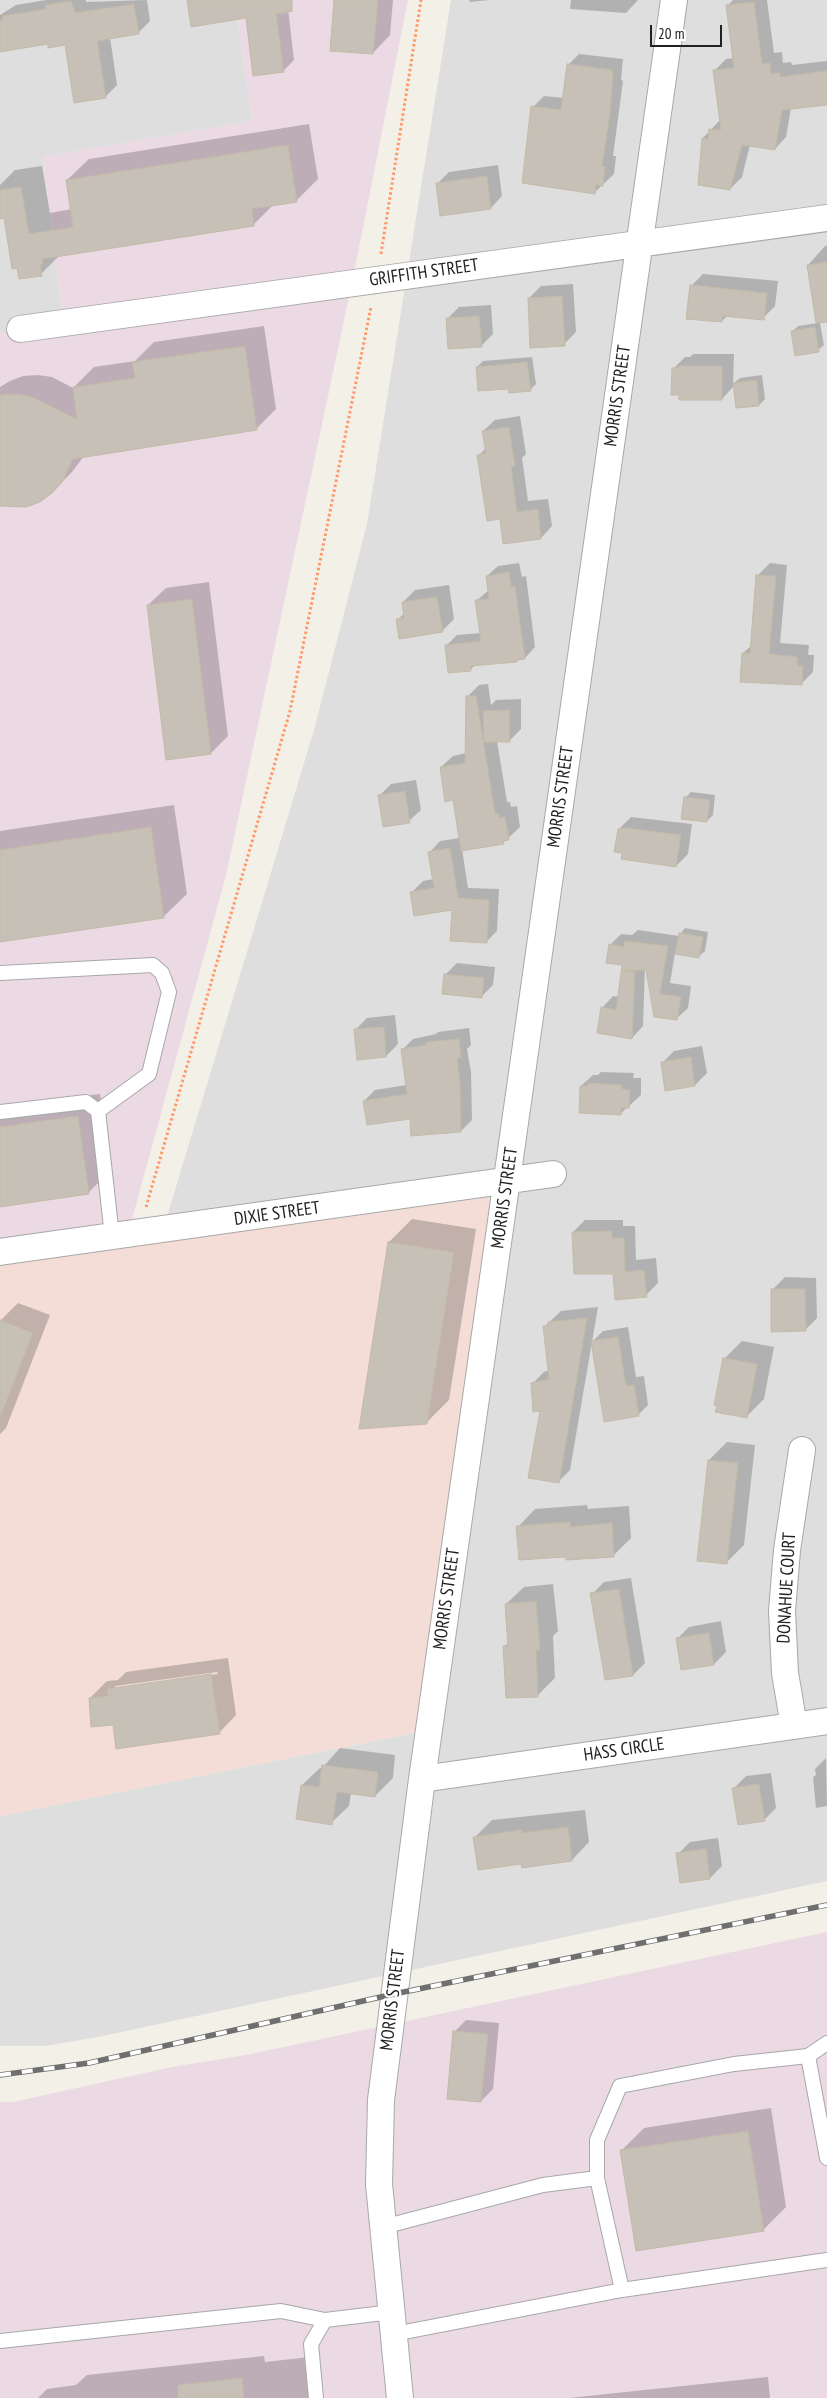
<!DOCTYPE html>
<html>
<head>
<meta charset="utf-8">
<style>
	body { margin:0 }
	#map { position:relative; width:827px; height:2398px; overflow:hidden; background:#f2f0e7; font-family:"PT Sans Narrow",sans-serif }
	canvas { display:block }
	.scale { position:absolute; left:650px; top:25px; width:72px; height:22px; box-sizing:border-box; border:2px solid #212121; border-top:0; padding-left:6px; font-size:15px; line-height:18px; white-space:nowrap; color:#212121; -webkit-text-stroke:4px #fff; paint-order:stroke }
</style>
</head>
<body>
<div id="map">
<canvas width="827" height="2398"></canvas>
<div class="scale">20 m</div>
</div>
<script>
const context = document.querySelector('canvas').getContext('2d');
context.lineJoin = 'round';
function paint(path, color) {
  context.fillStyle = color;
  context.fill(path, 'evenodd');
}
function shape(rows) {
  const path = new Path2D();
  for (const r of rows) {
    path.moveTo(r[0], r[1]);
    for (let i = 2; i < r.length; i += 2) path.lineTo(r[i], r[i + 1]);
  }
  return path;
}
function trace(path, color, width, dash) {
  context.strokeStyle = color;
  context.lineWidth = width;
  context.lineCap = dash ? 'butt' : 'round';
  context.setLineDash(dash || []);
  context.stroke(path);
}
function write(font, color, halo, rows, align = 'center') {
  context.font = font + ' "PT Sans Narrow",sans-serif';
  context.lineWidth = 4.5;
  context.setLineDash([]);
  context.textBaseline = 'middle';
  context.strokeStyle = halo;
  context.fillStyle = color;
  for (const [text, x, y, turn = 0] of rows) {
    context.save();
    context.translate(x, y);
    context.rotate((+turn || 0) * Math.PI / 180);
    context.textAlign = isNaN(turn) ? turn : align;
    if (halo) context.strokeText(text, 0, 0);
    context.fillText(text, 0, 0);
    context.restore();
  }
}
paint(shape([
	[0,0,287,0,288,12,238,19,252,121,43,157,63,324,0,335],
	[451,0,827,0,827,1881,98,2037,45,2046,0,2046,0,1816,429,1730,163,1230,314,730,367,524]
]), '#dfdede');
paint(shape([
	[507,1182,429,1730,0,1816,0,1252]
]), '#f3ddd6');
paint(shape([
	[287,0,408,0,352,283,226,875,128,1234,0,1252,0,331,1,334,63,324,43,157,252,121,238,19,288,13],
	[827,1932,827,2398,0,2398,0,2102,13,2102,172,2067,246,2055]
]), '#ebd9e4');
paint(shape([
	[46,0,86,0,86,2,147,0,150,21,138,33,110,37,117,85,105,97,66,44,49,43,0,50,0,15,16,5],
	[188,0,287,0,294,60,283,71,247,17],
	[336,0,393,0,390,35,373,53],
	[469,0,489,0,470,2],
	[571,0,638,0,626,13,570,9],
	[733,0,767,0,774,53,782,52,783,63,791,62,792,65,827,61,827,103,791,108,786,137,775,149,750,145,742,177,730,189,699,184,703,138,721,119,714,71,726,59,734,58,728,5],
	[579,54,623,59,621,80,623,81,613,156,616,156,614,174,595,192,533,107,544,96,564,98,568,65],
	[309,124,318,179,296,201,274,204,254,224,60,255,41,274,5,217,0,217,0,185,15,170,42,166,50,213,72,209,67,180,89,159],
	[498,165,502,196,491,208,437,184,449,172],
	[825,246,827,246,827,321,820,323,824,345,818,350,792,332,798,326,818,323,808,265],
	[703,274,778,281,775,306,763,318,728,315,722,321,691,286],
	[573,284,576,332,564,344,529,298,541,286],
	[491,305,493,334,481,346,447,319,459,307],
	[264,326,276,409,256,429,84,456,72,472,52,492,0,504,0,387,10,381,23,376,38,375,52,377,73,388,94,367,135,361,154,342],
	[693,354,734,354,733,384,740,378,762,375,765,399,759,405,737,407,734,386,722,399,673,369,685,357,690,357],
	[532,357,536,384,530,390,509,387,477,367,483,361],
	[520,416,526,454,522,458,528,501,548,499,552,526,541,538,501,517,479,455,486,448,483,431,495,420],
	[519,563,522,577,526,576,535,647,525,658,517,661,476,664,470,670,446,646,457,635,481,633,476,601,489,590,487,576,498,566],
	[770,563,787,565,780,643,809,645,808,655,814,655,813,672,801,684,743,653,752,645,758,575],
	[209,582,228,736,211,753,148,605,166,588],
	[449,585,454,619,442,631,397,620,405,613,403,602,415,590],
	[488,684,491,705,496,700,521,699,521,729,510,740,497,741,507,802,510,802,511,807,517,806,520,827,503,843,462,849,468,888,499,889,497,931,486,942,453,909,412,892,423,881,434,879,430,852,440,841,460,838,454,799,441,767,453,756,466,753,467,697,479,685],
	[416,780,421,810,409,821,379,796,391,784],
	[691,792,715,795,713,815,707,821,685,798],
	[174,805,187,894,164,916,0,941,0,831],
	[631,817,692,824,688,854,676,866,623,852,619,829],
	[685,928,708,932,705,951,699,956,675,953,670,983,691,986,688,1008,676,1019,655,1015,645,964,643,1026,632,1038,602,1008,613,996,619,997,623,964,610,945,621,934,632,935,638,930,679,936],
	[457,963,495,967,493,985,482,996,445,975],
	[395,1015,398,1044,386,1056,355,1030,367,1018],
	[469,1028,471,1045,467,1049,471,1072,472,1120,461,1131,364,1101,375,1090,407,1085,402,1050,413,1039,436,1034,438,1032],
	[702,1046,707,1073,695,1085,666,1090,662,1063,674,1051],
	[601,1072,634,1073,633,1078,641,1078,641,1095,620,1114,581,1086,593,1075,598,1075],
	[100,1094,111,1170,88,1193,0,1206,0,1108],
	[412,1219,476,1229,449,1400,426,1423,361,1427,389,1242],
	[585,1220,623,1220,623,1226,635,1226,636,1260,656,1258,658,1283,646,1295,614,1273,573,1232],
	[785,1277,816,1278,817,1318,805,1330,773,1289],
	[18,1303,50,1315,6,1428,0,1434,0,1321],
	[598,1307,570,1470,558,1482,542,1410,532,1384,544,1372,549,1370,544,1327,561,1311],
	[628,1327,636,1377,644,1376,648,1405,638,1415,593,1341,603,1331],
	[742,1341,774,1347,764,1399,747,1416,724,1359],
	[727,1442,755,1445,744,1545,726,1563,709,1460],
	[587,1505,588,1509,629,1506,631,1538,614,1555,567,1555,518,1527,535,1509],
	[631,1578,645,1663,633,1675,592,1594,604,1582],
	[553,1584,558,1631,553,1636,555,1678,537,1696,505,1646,509,1642,506,1604,524,1587],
	[721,1621,726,1652,714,1664,677,1639,689,1627],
	[228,1658,236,1715,219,1733,114,1724,90,1698,107,1681,118,1680,126,1672],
	[217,1672,218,1674,113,1689,116,1686],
	[340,1748,395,1755,393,1778,375,1796,351,1793,349,1806,331,1823,302,1785,320,1768,322,1768],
	[826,1758,827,1806,816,1808,813,1777,816,1775,815,1769],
	[771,1773,776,1808,764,1820,734,1788,746,1776],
	[585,1810,589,1842,572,1860,475,1837,492,1820],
	[718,1838,722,1866,710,1878,678,1854,690,1842],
	[466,2020,499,2023,493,2089,481,2101,454,2032],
	[771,2108,786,2207,763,2230,622,2150,644,2128],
	[264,2356,265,2362,310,2357,315,2398,38,2398,47,2389,76,2385,87,2375],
	[768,2377,770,2398,569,2398]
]), '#0003');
const building = shape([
	[187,0,292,0,292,11,276,14,284,72,253,76,246,18,191,27,187,0],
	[334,0,378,0,373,54,330,51,334,0],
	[71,1,75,13,134,4,139,34,97,41,106,98,74,103,65,45,48,48,48,44,0,52,0,21,3,20,2,16,46,9,45,5,71,1],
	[754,2,762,64,770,63,771,74,780,73,780,77,827,71,827,105,782,110,775,150,742,145,730,190,698,185,702,138,708,139,709,129,721,130,713,70,734,68,726,5,754,2],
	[567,64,612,70,613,74,610,113,602,166,605,167,603,186,596,185,595,194,522,183,531,106,561,110,567,64],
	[288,145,297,202,252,209,254,226,42,259,43,264,40,264,42,276,19,279,17,268,12,269,4,218,0,219,0,190,21,187,29,234,73,227,66,180,288,145],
	[487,176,491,209,440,216,436,183,487,176],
	[827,262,827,322,816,323,807,265,827,262],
	[690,285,767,293,764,320,723,316,722,322,686,319,690,285],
	[562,296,565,346,530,348,528,298,562,296],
	[479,316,482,347,448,349,446,318,479,316],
	[815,327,819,352,795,356,791,331,815,327],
	[245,346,257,430,73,459,62,482,52,493,40,502,26,507,0,506,0,395,17,394,32,397,77,419,73,387,135,378,132,362,245,346],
	[527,362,531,391,509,393,508,389,478,391,476,367,527,362],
	[679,366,722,366,722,400,679,400,679,395,671,395,672,368,679,368,679,366],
	[757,380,759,406,736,408,733,383,757,380],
	[509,427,515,466,511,467,517,512,538,509,541,539,503,544,500,519,487,521,477,455,486,453,482,431,509,427],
	[509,572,511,587,515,586,525,659,517,660,517,662,470,666,471,671,448,673,445,645,481,641,475,600,489,599,486,576,509,572],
	[756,575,776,576,769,654,797,657,797,666,803,666,802,685,740,682,742,653,750,653,756,575],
	[437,597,443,632,399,639,396,619,404,618,402,602,437,597],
	[192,599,211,754,166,760,147,605,192,599],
	[466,696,476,696,495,814,499,813,499,818,505,817,509,840,503,841,504,844,461,851,453,800,445,802,440,767,465,763,466,696],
	[509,710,510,742,484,742,483,711,509,710],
	[405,791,410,823,383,827,378,795,405,791],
	[684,797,710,800,707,822,681,819,684,797],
	[151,827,164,918,0,942,0,850,151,827],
	[626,828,681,835,676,867,621,859,622,853,614,852,618,829,626,828],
	[450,848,458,898,489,900,487,943,450,941,452,910,414,916,410,892,434,888,428,852,450,848],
	[679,933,703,937,699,958,675,954,679,933],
	[625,941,668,946,660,994,681,997,677,1020,654,1017,646,970,623,971,635,972,632,1039,597,1033,601,1007,616,1010,622,965,606,963,609,944,624,947,625,941],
	[444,974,484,978,482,998,442,994,444,974],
	[384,1027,386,1057,357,1060,354,1029,384,1027],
	[459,1039,461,1058,457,1058,460,1084,461,1132,411,1136,410,1119,367,1125,363,1101,407,1094,401,1049,426,1045,426,1042,459,1039],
	[691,1057,695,1086,665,1091,661,1062,691,1057],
	[588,1083,622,1085,622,1089,630,1090,629,1108,621,1108,621,1115,579,1113,580,1086,588,1086,588,1083],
	[78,1116,89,1194,0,1207,0,1127,78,1116],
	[612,1231,612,1238,624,1238,625,1272,644,1270,647,1297,615,1300,613,1274,574,1274,572,1232,612,1231],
	[388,1242,454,1252,427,1424,359,1429,388,1242],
	[771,1289,805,1289,806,1331,771,1332,771,1289],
	[587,1318,559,1483,528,1478,540,1411,533,1412,531,1383,549,1379,543,1326,548,1326,548,1322,587,1318],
	[0,1320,33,1333,1,1415,0,1415,0,1320],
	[618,1337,626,1386,634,1385,639,1416,604,1422,591,1341,618,1337],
	[723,1358,757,1364,747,1418,715,1412,717,1406,714,1405,723,1358],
	[708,1460,738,1463,727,1564,697,1561,708,1460],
	[570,1522,570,1527,612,1523,614,1557,566,1560,565,1557,519,1560,516,1526,570,1522],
	[619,1589,633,1676,605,1680,590,1593,619,1589],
	[536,1601,540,1650,536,1650,538,1697,506,1698,503,1646,508,1646,505,1604,536,1601],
	[709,1633,714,1665,681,1670,676,1638,709,1633],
	[211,1674,220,1734,116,1749,113,1725,91,1727,89,1698,108,1696,107,1689,211,1674],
	[322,1765,378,1772,375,1797,337,1792,332,1825,296,1819,301,1785,319,1787,322,1765],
	[759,1784,765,1821,738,1825,732,1788,759,1784],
	[568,1827,572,1861,522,1868,521,1864,478,1870,473,1837,522,1830,522,1833,568,1827],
	[706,1849,710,1879,680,1883,676,1853,706,1849],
	[453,2031,488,2034,481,2102,447,2099,453,2031],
	[748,2131,764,2231,636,2251,620,2150,748,2131],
	[242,2378,244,2398,178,2398,178,2385,242,2378]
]);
paint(building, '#c7c0b6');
trace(building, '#c4baa8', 1);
const service = shape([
	[0,973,153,965,162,973,169,992,149,1074,98,1111],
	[0,1112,86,1102,98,1111,112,1236],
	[808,2056,827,2043],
	[597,2178,597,2140,620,2086,734,2064,808,2056,827,2158],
	[383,2227,543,2185,597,2178,622,2290,394,2334],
	[622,2290,827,2260],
	[0,2341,281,2311,325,2320],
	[316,2398,311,2344,325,2320,392,2312]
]);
const minor = shape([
	[20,329,827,218],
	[0,1252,553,1174],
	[794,1726,785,1673,782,1611,787,1550,802,1450],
	[422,1779,827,1721],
	[400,2398,379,2184,381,2100,422,1779,674,0]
]);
trace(service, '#a8a8a8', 16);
trace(minor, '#a8a8a8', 28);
trace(shape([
	[381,254,421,0],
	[146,1207,290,711,371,307]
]), '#ff996b', 3, [2.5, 2.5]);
trace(service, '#fff', 14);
trace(minor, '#fff', 26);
const rail = shape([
	[0,2075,89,2063,394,1994,827,1905]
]);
trace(rail, '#6f6f6f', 5.5);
trace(rail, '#fff', 4, [11]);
write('18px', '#212121', '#fff', [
	["GRIFFITH STREET",424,273,-8],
	["MORRIS STREET",618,396,-82],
	["MORRIS STREET",561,797,-82],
	["MORRIS STREET",505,1198,-82],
	["DIXIE STREET",277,1214,-8],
	["DONAHUE COURT",787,1588,-87],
	["MORRIS STREET",447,1599,-82],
	["HASS CIRCLE",624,1750,-8],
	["MORRIS STREET",393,2000,-83]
]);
</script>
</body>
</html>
